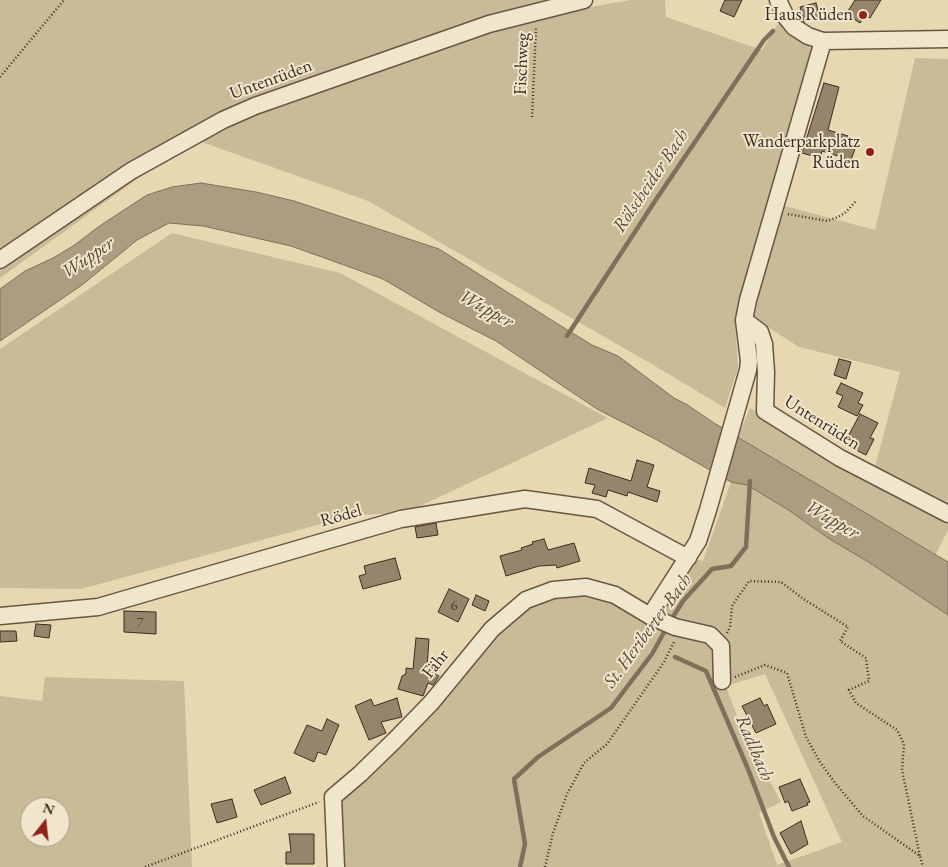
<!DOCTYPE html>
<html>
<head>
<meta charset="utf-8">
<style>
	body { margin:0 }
	#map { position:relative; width:948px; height:867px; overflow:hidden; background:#e7d8b1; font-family:"EB Garamond",serif }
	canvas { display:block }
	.north { position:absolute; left:20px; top:797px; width:50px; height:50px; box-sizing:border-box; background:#efe6cc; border:1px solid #a89b87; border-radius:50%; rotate:16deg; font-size:14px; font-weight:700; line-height:20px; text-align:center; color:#3d2b20 }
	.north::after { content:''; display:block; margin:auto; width:18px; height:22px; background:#8f2418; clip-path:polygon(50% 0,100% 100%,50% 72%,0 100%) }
</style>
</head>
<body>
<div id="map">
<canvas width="948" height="867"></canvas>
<div class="north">N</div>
</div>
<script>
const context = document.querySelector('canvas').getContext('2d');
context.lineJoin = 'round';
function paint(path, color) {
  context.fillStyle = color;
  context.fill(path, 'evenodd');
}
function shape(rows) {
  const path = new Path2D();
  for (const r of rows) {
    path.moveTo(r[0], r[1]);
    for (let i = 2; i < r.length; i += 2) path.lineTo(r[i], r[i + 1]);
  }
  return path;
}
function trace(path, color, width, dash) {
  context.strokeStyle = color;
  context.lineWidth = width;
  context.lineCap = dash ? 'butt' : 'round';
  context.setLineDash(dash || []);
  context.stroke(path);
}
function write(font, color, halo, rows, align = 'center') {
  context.font = font + ' "EB Garamond",serif';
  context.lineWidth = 4;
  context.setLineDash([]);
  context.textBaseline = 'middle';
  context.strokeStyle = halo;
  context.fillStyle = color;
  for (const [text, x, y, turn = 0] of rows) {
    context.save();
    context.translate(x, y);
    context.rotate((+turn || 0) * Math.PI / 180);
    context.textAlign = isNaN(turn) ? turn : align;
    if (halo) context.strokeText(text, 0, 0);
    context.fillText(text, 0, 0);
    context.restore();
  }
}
paint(shape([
	[0,0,578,0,226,124,527,18,631,0,665,0,666,17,762,50,779,22,813,50,735,322,738,368,725,408,655,366,368,201,196,140,140,177,0,278],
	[915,58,948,59,948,506,875,467,900,372,799,347,755,319,751,314,785,206,875,230],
	[172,233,340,273,608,418,405,513,354,515,81,589,0,588,0,349],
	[750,408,948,522,948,530,936,554,810,481,738,437],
	[731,482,747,485,787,509,828,538,870,563,948,615,948,867,343,867,340,798,493,636,524,607,580,592,607,598,651,619,695,559,703,561],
	[765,674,842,842,777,865,759,813,781,802,740,724,726,686],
	[45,677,184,681,192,867,0,867,0,696,42,701],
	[30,807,60,807,60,837,30,837]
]), '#cabb98');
const water = shape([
	[201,183,256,192,294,201,439,249,561,326,592,345,618,356,674,398,686,404,714,423,948,562,948,615,870,563,828,538,787,509,747,485,731,482,657,440,597,409,496,341,439,312,383,279,291,246,203,226,169,223,137,240,82,285,0,341,0,289,25,271,53,258,73,246,101,225,147,195,172,187,201,183]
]);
paint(water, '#ad9d80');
trace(water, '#806f5a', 1);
trace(shape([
	[567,336,657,198,764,40,773,31],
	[671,620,683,601,712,569,731,566,746,547,750,481],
	[675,657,706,671,748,769,774,837,789,867],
	[520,867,525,844,514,779,538,757,611,708,652,654,667,627]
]), '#806f5a', 4.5);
const building = shape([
	[725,0,742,0,734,17,720,11,725,0],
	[855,0,881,0,870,18,865,15,860,23,846,14,855,0],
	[816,3,820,17,804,22,800,7,816,3],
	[824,83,839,87,828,130,848,136,846,143,856,146,851,160,822,151,820,158,802,153,824,83],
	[839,359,851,362,846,379,834,375,839,359],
	[841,383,863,393,858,403,863,405,857,416,838,407,843,396,836,393,841,383],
	[860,414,878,423,870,438,874,439,866,455,844,444,860,414],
	[637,460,654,465,647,487,660,491,657,502,628,492,627,496,608,490,606,497,592,493,595,485,585,483,589,468,631,481,637,460],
	[436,523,438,535,417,538,415,527,436,523],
	[544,539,548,550,574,543,580,561,557,568,556,565,539,566,506,576,500,556,522,550,521,548,533,544,532,542,544,539],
	[395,558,401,579,363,589,359,576,366,574,364,566,395,558],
	[449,589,469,599,458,622,438,612,449,589],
	[476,595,489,601,485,611,472,605,476,595],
	[124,611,156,612,156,634,124,632,124,611],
	[36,624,51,625,49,638,34,636,36,624],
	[0,631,16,631,17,641,0,642,0,631],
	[416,638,429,639,427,668,436,672,435,674,439,676,433,685,428,683,423,696,398,689,402,676,406,674,406,668,413,669,416,638],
	[397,698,402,717,381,722,386,733,369,740,355,706,371,699,374,706,397,698],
	[760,698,764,706,767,704,776,724,756,733,742,706,760,698],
	[327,719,339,725,326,755,318,752,314,762,294,753,307,725,322,731,327,719],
	[285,777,291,793,261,805,254,790,285,777],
	[800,779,810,802,807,803,808,805,792,811,788,801,785,803,779,787,800,779],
	[232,799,237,817,217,823,211,804,232,799],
	[801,821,808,844,791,854,780,833,801,821],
	[289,834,314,834,314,864,286,864,286,852,291,852,289,834]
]);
paint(building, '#95856b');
trace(building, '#3d2b20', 1);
const minor = shape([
	[778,0,786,17,794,27,808,36,823,41,948,39],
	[0,260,131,171,223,120,255,106,489,24,584,0],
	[744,320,760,332,764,344,766,372,765,411,840,458,948,514],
	[0,616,98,607,401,519,525,499,597,509,688,558],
	[650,616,698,541,708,510,748,370,749,361,744,320,748,300,823,41],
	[336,867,333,797,360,774,395,740,431,703,492,629,526,600,553,590,586,587,615,595,650,616,675,627,710,635,721,646,722,681]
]);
trace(minor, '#685644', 19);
trace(shape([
	[0,77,64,0],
	[532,117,536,28],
	[788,214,827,221,838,217,845,213,856,201],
	[727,633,730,627,732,606,749,581,781,582,802,598,848,627,840,641,866,658,869,681,849,690,856,703,897,730,904,744,902,770,920,856],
	[735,677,765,665,787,673,806,737,820,762,835,783,863,816,920,856,923,867],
	[145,867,319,802],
	[545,867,553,833,567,794,584,763,607,744,664,662,674,642]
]), '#3d2b20', 2.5, [1, 2.5]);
trace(minor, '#efe6cc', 16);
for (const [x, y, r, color] of [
	[863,15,5,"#8f2418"],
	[870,152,5,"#8f2418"]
]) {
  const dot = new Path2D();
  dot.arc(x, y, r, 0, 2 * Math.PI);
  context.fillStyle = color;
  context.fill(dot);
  trace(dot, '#efe6cc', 2);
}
write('15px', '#534233', null, [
	["6",454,606],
	["7",140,623]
]);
write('18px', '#3d2b20', '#efe6cc', [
	["Haus Rüden",853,15],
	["Wanderparkplatz",860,142],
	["Rüden",860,163]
], 'right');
write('18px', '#3d2b20', '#efe6cc', [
	["Fischweg",522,64,-88],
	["Untenrüden",271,80,-20],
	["Untenrüden",822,423,32],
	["Rödel",341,516,-16],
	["Fähr",436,664,-51]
]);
write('italic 19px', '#594838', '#efe6cc', [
	["Rölscheider Bach",651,181,-56],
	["Wupper",88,258,-34],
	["Wupper",486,309,29],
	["Wupper",832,520,30],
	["St. Heriberter Bach",648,631,-54],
	["Radlbach",754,748,67]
]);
</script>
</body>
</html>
